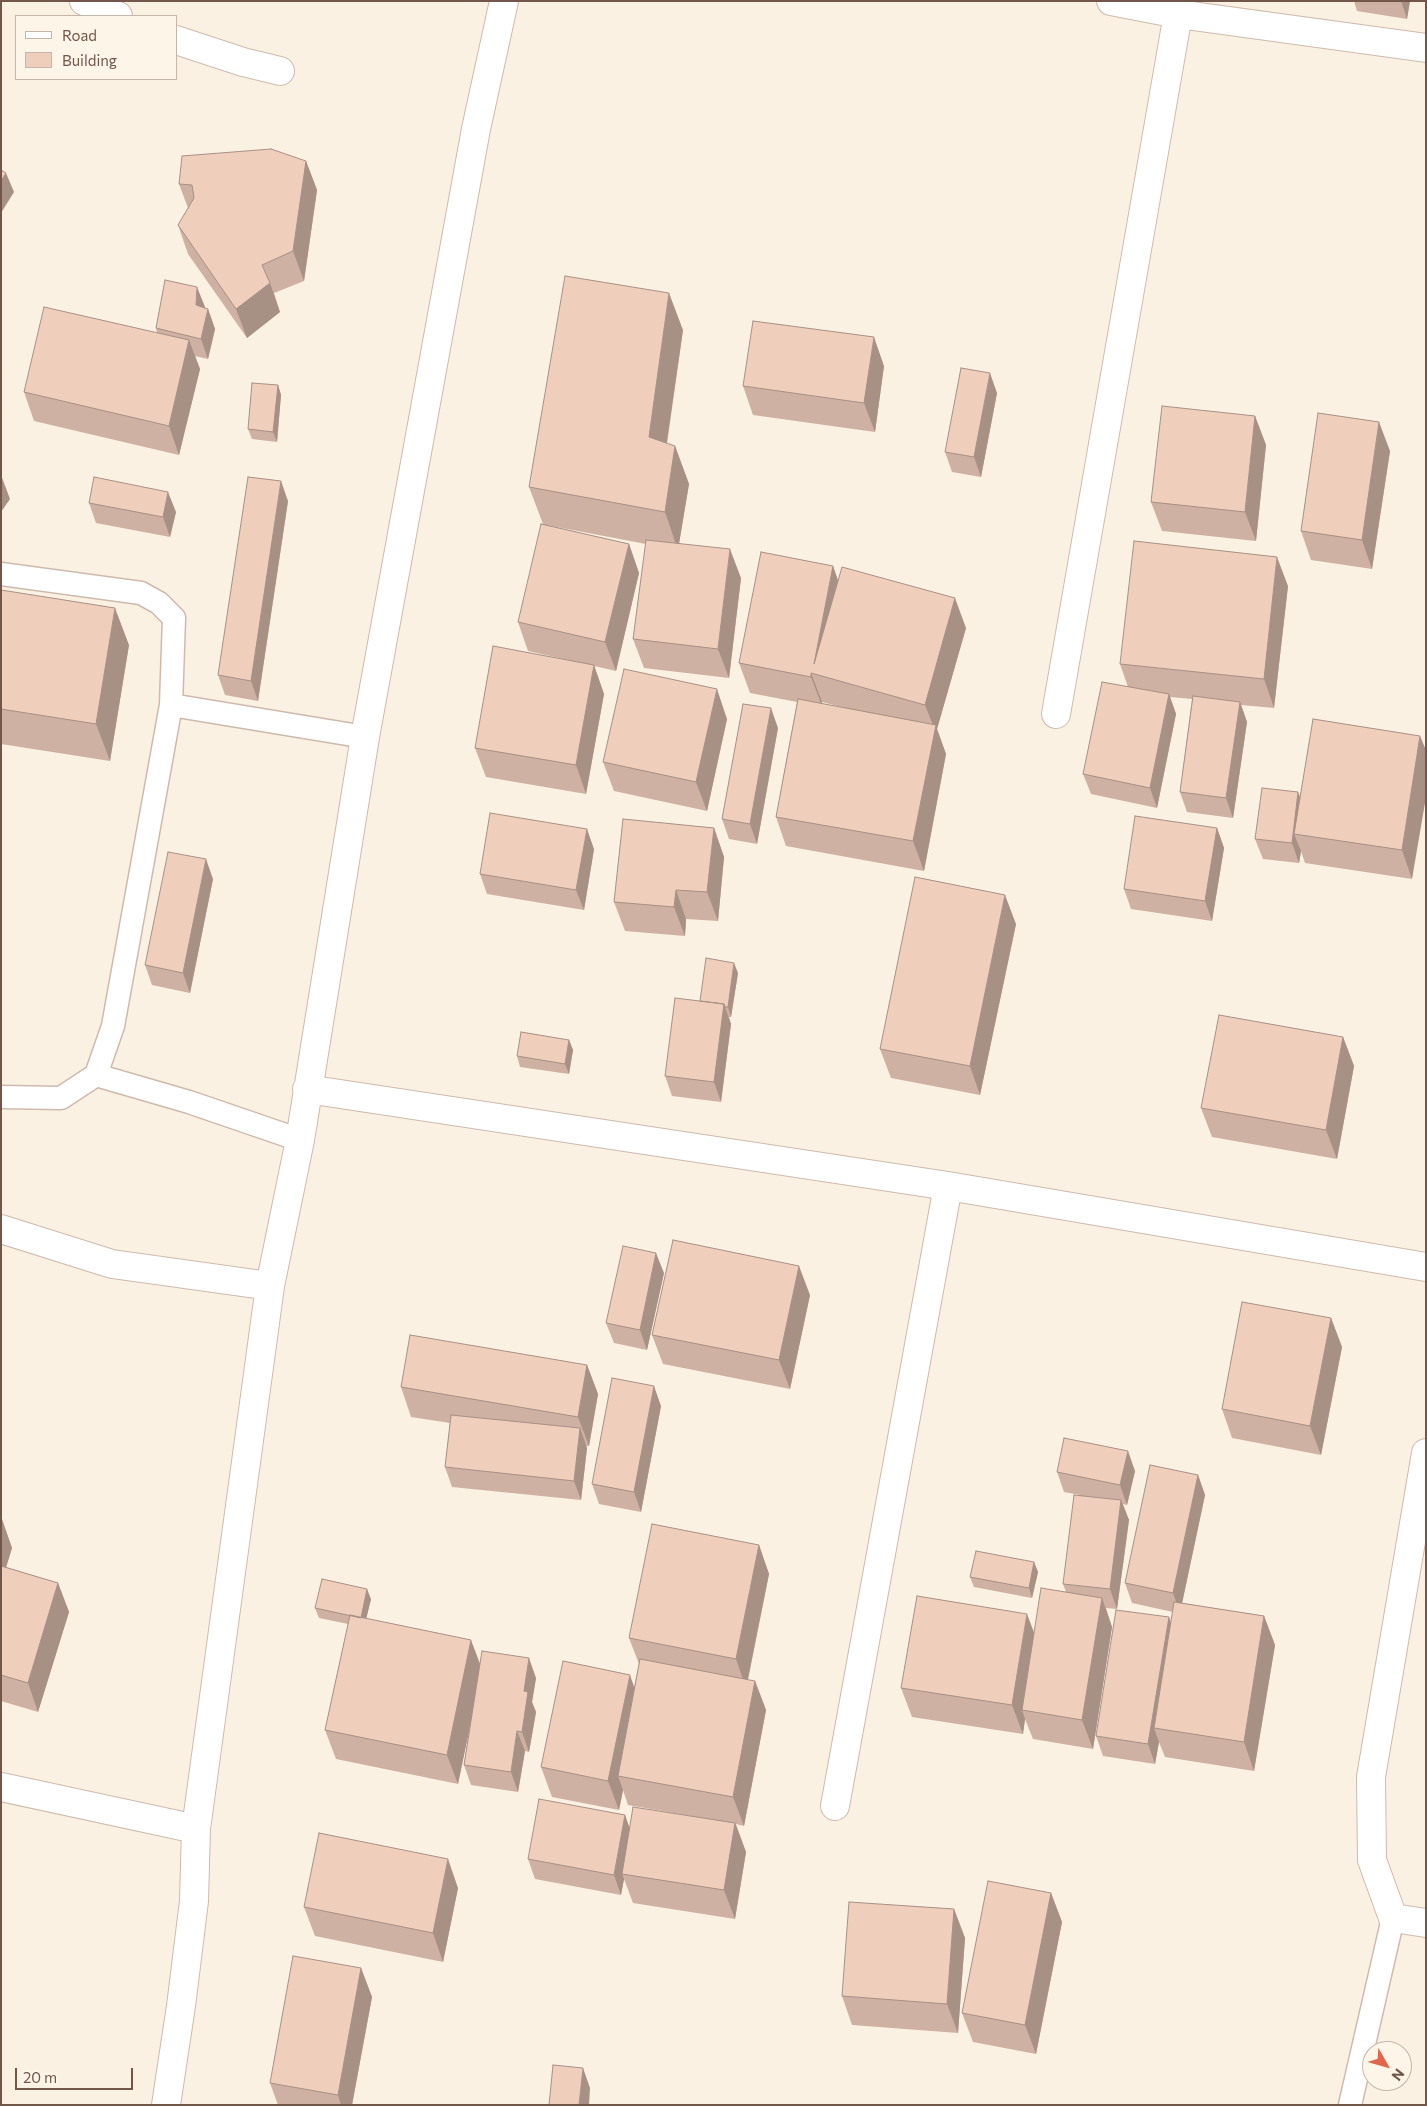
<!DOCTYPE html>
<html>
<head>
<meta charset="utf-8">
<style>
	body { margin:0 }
	#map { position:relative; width:1427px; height:2106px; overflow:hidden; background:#fbf1e3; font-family:Commissioner,sans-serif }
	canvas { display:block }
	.frame { position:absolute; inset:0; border:2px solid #72564a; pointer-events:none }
	.legend { position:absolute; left:15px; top:15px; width:162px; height:65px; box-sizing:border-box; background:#fef5e9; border:1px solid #c6b5a9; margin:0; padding:6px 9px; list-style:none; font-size:15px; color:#72564a }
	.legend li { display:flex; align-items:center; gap:10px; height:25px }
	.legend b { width:25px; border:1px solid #c6b5a9 }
	.north { position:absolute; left:1362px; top:2041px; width:50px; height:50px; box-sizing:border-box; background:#fef5e9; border:1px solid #c6b5a9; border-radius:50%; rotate:128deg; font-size:14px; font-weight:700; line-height:20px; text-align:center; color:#72564a }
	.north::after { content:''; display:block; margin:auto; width:18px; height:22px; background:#e0674d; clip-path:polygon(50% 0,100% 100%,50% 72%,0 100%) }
	.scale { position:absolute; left:15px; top:2068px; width:118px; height:22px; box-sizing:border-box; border:2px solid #72564a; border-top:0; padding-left:6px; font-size:15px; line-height:18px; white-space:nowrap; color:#72564a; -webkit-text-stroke:4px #fef5e9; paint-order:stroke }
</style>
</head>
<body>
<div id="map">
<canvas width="1427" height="2106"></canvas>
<div class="frame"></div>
<ul class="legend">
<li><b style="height:6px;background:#fff"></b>Road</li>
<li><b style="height:14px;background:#efcebc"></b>Building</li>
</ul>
<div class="north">N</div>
<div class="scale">20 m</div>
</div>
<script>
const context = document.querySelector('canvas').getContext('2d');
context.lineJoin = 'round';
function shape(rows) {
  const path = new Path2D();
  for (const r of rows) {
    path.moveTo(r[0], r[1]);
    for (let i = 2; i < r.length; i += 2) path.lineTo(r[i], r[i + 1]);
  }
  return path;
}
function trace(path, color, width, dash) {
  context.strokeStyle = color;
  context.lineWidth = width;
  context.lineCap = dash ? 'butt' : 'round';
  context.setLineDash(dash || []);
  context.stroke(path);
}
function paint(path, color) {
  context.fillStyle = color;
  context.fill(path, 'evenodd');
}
const service = shape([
	[1,574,141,593,159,603,174,618,171,705,113,1026,96,1075,61,1098,1,1097],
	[171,705,365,737],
	[96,1075,189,1102,300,1140],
	[1350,2105,1393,1918]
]);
const minor = shape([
	[84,1,118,16],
	[1111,1,1178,14,1426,48],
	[176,40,243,62,280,71],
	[1056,714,1178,14],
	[307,1089,948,1186,1426,1267],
	[1,1229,112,1264,270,1286],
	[1426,1453,1371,1777,1372,1860,1393,1918,1426,1923],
	[1,1787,196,1829],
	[835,1806,948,1186],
	[166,2105,181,2006,194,1901,196,1829,270,1286,300,1140,365,737,476,129,504,1]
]);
trace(service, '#cebaad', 25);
trace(minor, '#cebaad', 30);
trace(service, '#fff', 22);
trace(minor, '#fff', 28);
paint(shape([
	[1354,1,1410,1,1407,19,1357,11],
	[306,161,317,190,304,281,274,293,280,312,247,338,188,254,178,225,188,208,179,184],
	[205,307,205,308,208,309,215,329,208,359,195,356,200,369,179,455,34,421,24,392,157,333,156,328],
	[683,330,667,444,675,446,689,484,679,543,741,578,729,678,644,668,633,639,646,544,546,525,629,544,639,573,616,671,594,666,604,694,586,794,486,777,475,748,568,660,528,651,518,622,543,524,529,487],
	[884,366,875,432,753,415,743,386],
	[278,385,281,395,277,442,252,439,248,429],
	[997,393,981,477,952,472,945,452],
	[1255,416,1266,445,1256,541,1162,531,1151,502],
	[1390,451,1372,569,1311,560,1301,531],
	[288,501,258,701,225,695,218,675],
	[89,503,176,512,170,537,96,523],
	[833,566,838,581,966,628,937,729,946,754,924,871,786,846,776,817,797,702,750,693,739,663],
	[822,702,845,708,822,704],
	[1288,586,1274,708,1241,705,1247,722,1233,818,1187,812,1180,792,1192,699,1170,697,1176,714,1157,808,1091,794,1083,774,1128,687,1120,664],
	[1,590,129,645,110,761,1,744],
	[727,719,707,811,614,791,603,762],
	[778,728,757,844,729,839,722,819],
	[1420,736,1412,879,1305,863,1301,851,1299,863,1263,859,1255,839,1300,797],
	[714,828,724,857,718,921,686,919,685,936,625,931,614,902],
	[1217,828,1224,848,1212,921,1131,909,1124,889],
	[594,849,584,910,487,894,480,874],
	[213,879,190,993,152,985,145,965],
	[1016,924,980,1095,891,1078,880,1049],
	[738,973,731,1017,729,1017,731,1024,721,1102,672,1096,665,1076,700,1001],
	[1343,1037,1354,1066,1337,1159,1212,1137,1201,1108],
	[569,1040,573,1050,569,1074,520,1067,517,1056],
	[664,1273,647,1350,614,1343,606,1323],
	[810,1295,790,1389,663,1364,652,1335],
	[1331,1318,1342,1347,1321,1455,1232,1438,1222,1409],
	[587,1365,598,1394,589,1446,586,1446,587,1448,581,1500,452,1487,445,1467,450,1423,411,1417,401,1387],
	[661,1406,641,1512,599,1504,592,1484],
	[1135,1471,1127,1505,1123,1504,1129,1520,1117,1609,1106,1608,1112,1627,1093,1749,1033,1739,1025,1719,1023,1734,912,1717,901,1688,1034,1633,1066,1592,1063,1584,1080,1495,1064,1492,1057,1472],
	[1198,1475,1205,1495,1182,1603,1264,1616,1275,1645,1254,1771,1165,1757,1159,1742,1155,1764,1103,1756,1096,1736,1169,1617,1171,1624,1173,1612,1132,1603,1125,1583],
	[1,1518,12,1548,6,1567,58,1583,69,1612,38,1712,1,1701],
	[759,1545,769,1574,748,1680,755,1681,766,1710,744,1826,736,1824,746,1852,735,1919,633,1903,624,1879,621,1895,535,1879,528,1859,625,1815,629,1827,691,1816,628,1805,623,1790,619,1810,552,1797,541,1767,634,1688,639,1664,629,1638],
	[1034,1562,1038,1572,1032,1598,974,1587,970,1577],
	[371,1599,366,1619,480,1664,536,1678,532,1702,536,1712,529,1752,525,1751,518,1792,471,1785,464,1765,470,1725,458,1784,336,1759,325,1730,348,1624,319,1618,315,1608],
	[458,1888,443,1962,315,1936,304,1907],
	[1051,1893,1062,1922,1036,2054,973,2042,962,2013],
	[954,1909,965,1938,958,2033,852,2025,842,1996],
	[361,1968,372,1997,352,2105,278,2105,270,2083]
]), '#ceb1a2');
paint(shape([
	[1401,1,1410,1,1407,19],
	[306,161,317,190,304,281,293,251],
	[6,173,14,192,1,213,1,181],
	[270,283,280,312,247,338,236,309],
	[197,287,205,307,203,325,196,305],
	[669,293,683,330,662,475,649,437],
	[208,309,215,329,208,359,201,339],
	[874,337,884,366,875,432,864,403],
	[189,340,200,369,179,455,169,426],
	[990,373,997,393,981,477,974,457],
	[278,385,281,395,277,442,273,432],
	[1255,416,1266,445,1256,541,1245,512],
	[1379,422,1390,451,1372,569,1362,540],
	[675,446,689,484,678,550,665,512],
	[1,475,10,499,1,512],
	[281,481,288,501,258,701,251,681],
	[168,492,176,512,170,537,163,517],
	[629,544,639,573,616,671,605,642],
	[730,549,741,578,729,678,718,649],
	[1277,557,1288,586,1274,708,1264,679],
	[833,566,843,595,814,664],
	[955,598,966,628,937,729,946,754,924,871,913,841,935,730,925,705],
	[115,608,129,645,110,761,96,724],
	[594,665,604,694,586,794,576,765],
	[811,673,822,702,822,706,811,677],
	[717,689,727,719,707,811,696,782],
	[1169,694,1176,714,1157,808,1150,788],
	[1240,702,1247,722,1233,818,1226,798],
	[771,708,778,728,757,844,750,824],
	[1420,736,1426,750,1426,797,1412,879,1402,850],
	[1298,792,1306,812,1294,834,1301,851,1299,863,1292,843],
	[714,828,724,857,718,921,707,892],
	[1217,828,1224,848,1212,921,1205,901],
	[587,829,594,849,584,910,576,890],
	[206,859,213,879,190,993,183,973],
	[676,890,686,919,685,936,674,907],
	[1005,895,1016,924,980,1095,970,1066],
	[734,963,738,973,731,1017,728,1007],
	[724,1004,731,1024,721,1102,714,1082],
	[1343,1037,1354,1066,1337,1159,1326,1130],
	[569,1040,573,1050,569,1074,565,1064],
	[656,1253,664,1273,647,1350,640,1330],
	[799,1266,810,1295,790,1389,779,1360],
	[1331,1318,1342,1347,1321,1455,1310,1426],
	[587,1365,598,1394,589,1446,578,1417],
	[654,1386,661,1406,641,1512,634,1492],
	[580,1428,587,1448,581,1500,574,1481],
	[1128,1451,1135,1471,1127,1505,1120,1485],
	[1198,1475,1205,1495,1180,1613,1173,1593],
	[1121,1500,1129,1520,1117,1609,1110,1589],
	[2,1519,12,1548,1,1584,1,1521],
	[759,1545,769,1574,746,1688,736,1659],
	[1034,1562,1038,1572,1032,1598,1029,1588],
	[58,1583,69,1612,38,1712,28,1683],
	[367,1589,371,1599,364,1628,361,1618],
	[1102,1598,1112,1627,1093,1749,1082,1720],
	[1027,1614,1038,1643,1022,1710,1025,1719,1023,1734,1012,1705],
	[1264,1616,1275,1645,1254,1771,1244,1742],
	[1169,1617,1176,1637,1154,1728,1159,1742,1155,1764,1148,1744],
	[471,1640,482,1669,458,1784,447,1755],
	[529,1658,536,1678,532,1702,536,1712,529,1752,522,1732,524,1691],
	[630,1675,640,1704,618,1776,623,1790,619,1810,608,1781],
	[755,1681,766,1710,744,1826,733,1797],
	[517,1731,525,1751,518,1792,511,1772],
	[625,1815,632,1835,622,1874,624,1879,621,1895,614,1875],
	[735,1823,746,1852,735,1919,724,1890],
	[448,1859,458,1888,443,1962,433,1933],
	[1051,1893,1062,1922,1036,2054,1025,2025],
	[954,1909,965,1938,958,2033,947,2004],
	[361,1968,372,1997,352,2105,341,2105,338,2095],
	[583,2068,590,2088,589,2105,579,2105]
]), '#a79084');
const building = shape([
	[271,149,306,161,293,251,262,265,270,283,236,309,178,225,194,198,192,185,179,184,182,156,271,149],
	[1,170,6,173,1,181,1,170],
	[565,276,669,293,649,437,675,446,665,512,529,487,565,276],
	[165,280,197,287,196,305,208,309,201,339,156,328,165,280],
	[44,307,189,340,169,426,24,392,44,307],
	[753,321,874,337,864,403,743,386,753,321],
	[961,368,990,373,974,457,945,452,961,368],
	[252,383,278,385,273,432,248,429,252,383],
	[1162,406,1255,416,1245,512,1151,502,1162,406],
	[1318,413,1379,422,1362,540,1301,531,1318,413],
	[94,477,168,492,163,517,89,503,94,477],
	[248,477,281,481,251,681,218,675,248,477],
	[541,524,629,544,605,642,518,622,541,524],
	[646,540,730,549,718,649,633,639,646,540],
	[1134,541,1277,557,1264,679,1120,664,1134,541],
	[761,552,833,566,814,664,842,567,955,598,925,705,811,673,811,677,739,663,761,552],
	[1,590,115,608,96,724,1,709,1,590],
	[493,646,594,665,576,765,475,748,493,646],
	[624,669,717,689,696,782,603,762,624,669],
	[1102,682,1169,694,1150,788,1083,774,1102,682],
	[1193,696,1240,702,1226,798,1180,792,1193,696],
	[798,699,936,725,913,841,776,817,798,699],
	[743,704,771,708,750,824,722,819,743,704],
	[1313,719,1420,736,1402,850,1294,834,1313,719],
	[1262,788,1298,792,1292,843,1255,839,1262,788],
	[490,813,587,829,576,890,480,874,490,813],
	[1135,816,1217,828,1205,901,1124,889,1135,816],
	[623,819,714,828,707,892,676,890,674,907,614,902,623,819],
	[168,852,206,859,183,973,145,965,168,852],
	[915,877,1005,895,970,1066,880,1049,915,877],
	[706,958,734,963,728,1007,725,1007,724,1004,700,1001,706,958],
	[675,998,724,1004,714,1082,665,1076,675,998],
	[1219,1015,1343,1037,1326,1130,1201,1108,1219,1015],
	[521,1032,569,1040,565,1064,517,1056,521,1032],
	[673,1240,799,1266,779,1360,652,1335,673,1240],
	[623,1246,656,1253,640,1330,606,1323,623,1246],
	[1242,1302,1331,1318,1310,1426,1222,1409,1242,1302],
	[410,1335,587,1365,578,1417,401,1387,410,1335],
	[612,1378,654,1386,634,1492,592,1484,612,1378],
	[451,1415,580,1428,574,1481,445,1467,451,1415],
	[1064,1438,1128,1451,1120,1485,1057,1472,1064,1438],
	[1150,1465,1198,1475,1173,1593,1125,1583,1150,1465],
	[1074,1495,1121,1500,1110,1589,1063,1584,1074,1495],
	[652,1524,759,1545,736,1659,629,1638,652,1524],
	[976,1551,1034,1562,1029,1588,970,1577,976,1551],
	[1,1566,58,1583,28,1683,1,1675,1,1566],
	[322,1579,367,1589,361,1618,315,1608,322,1579],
	[1041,1588,1102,1598,1082,1720,1022,1710,1041,1588],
	[917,1596,1027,1614,1012,1705,901,1688,917,1596],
	[1174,1602,1264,1616,1244,1742,1154,1728,1174,1602],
	[1116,1610,1169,1617,1148,1744,1096,1736,1116,1610],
	[350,1615,471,1640,447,1755,325,1730,350,1615],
	[482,1651,529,1658,524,1691,528,1692,522,1732,517,1731,511,1772,464,1765,482,1651],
	[640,1659,755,1681,733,1797,618,1776,640,1659],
	[563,1661,630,1675,608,1781,541,1767,563,1661],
	[539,1799,625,1815,614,1875,528,1859,539,1799],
	[633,1807,735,1823,724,1890,622,1874,633,1807],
	[319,1833,448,1859,433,1933,304,1907,319,1833],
	[988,1881,1051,1893,1025,2025,962,2013,988,1881],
	[849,1902,954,1909,947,2004,842,1996,849,1902],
	[293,1956,361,1968,338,2095,270,2083,293,1956],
	[553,2065,583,2068,579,2105,549,2105,553,2065]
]);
paint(building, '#efcebc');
trace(building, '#a79084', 1);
</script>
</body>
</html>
